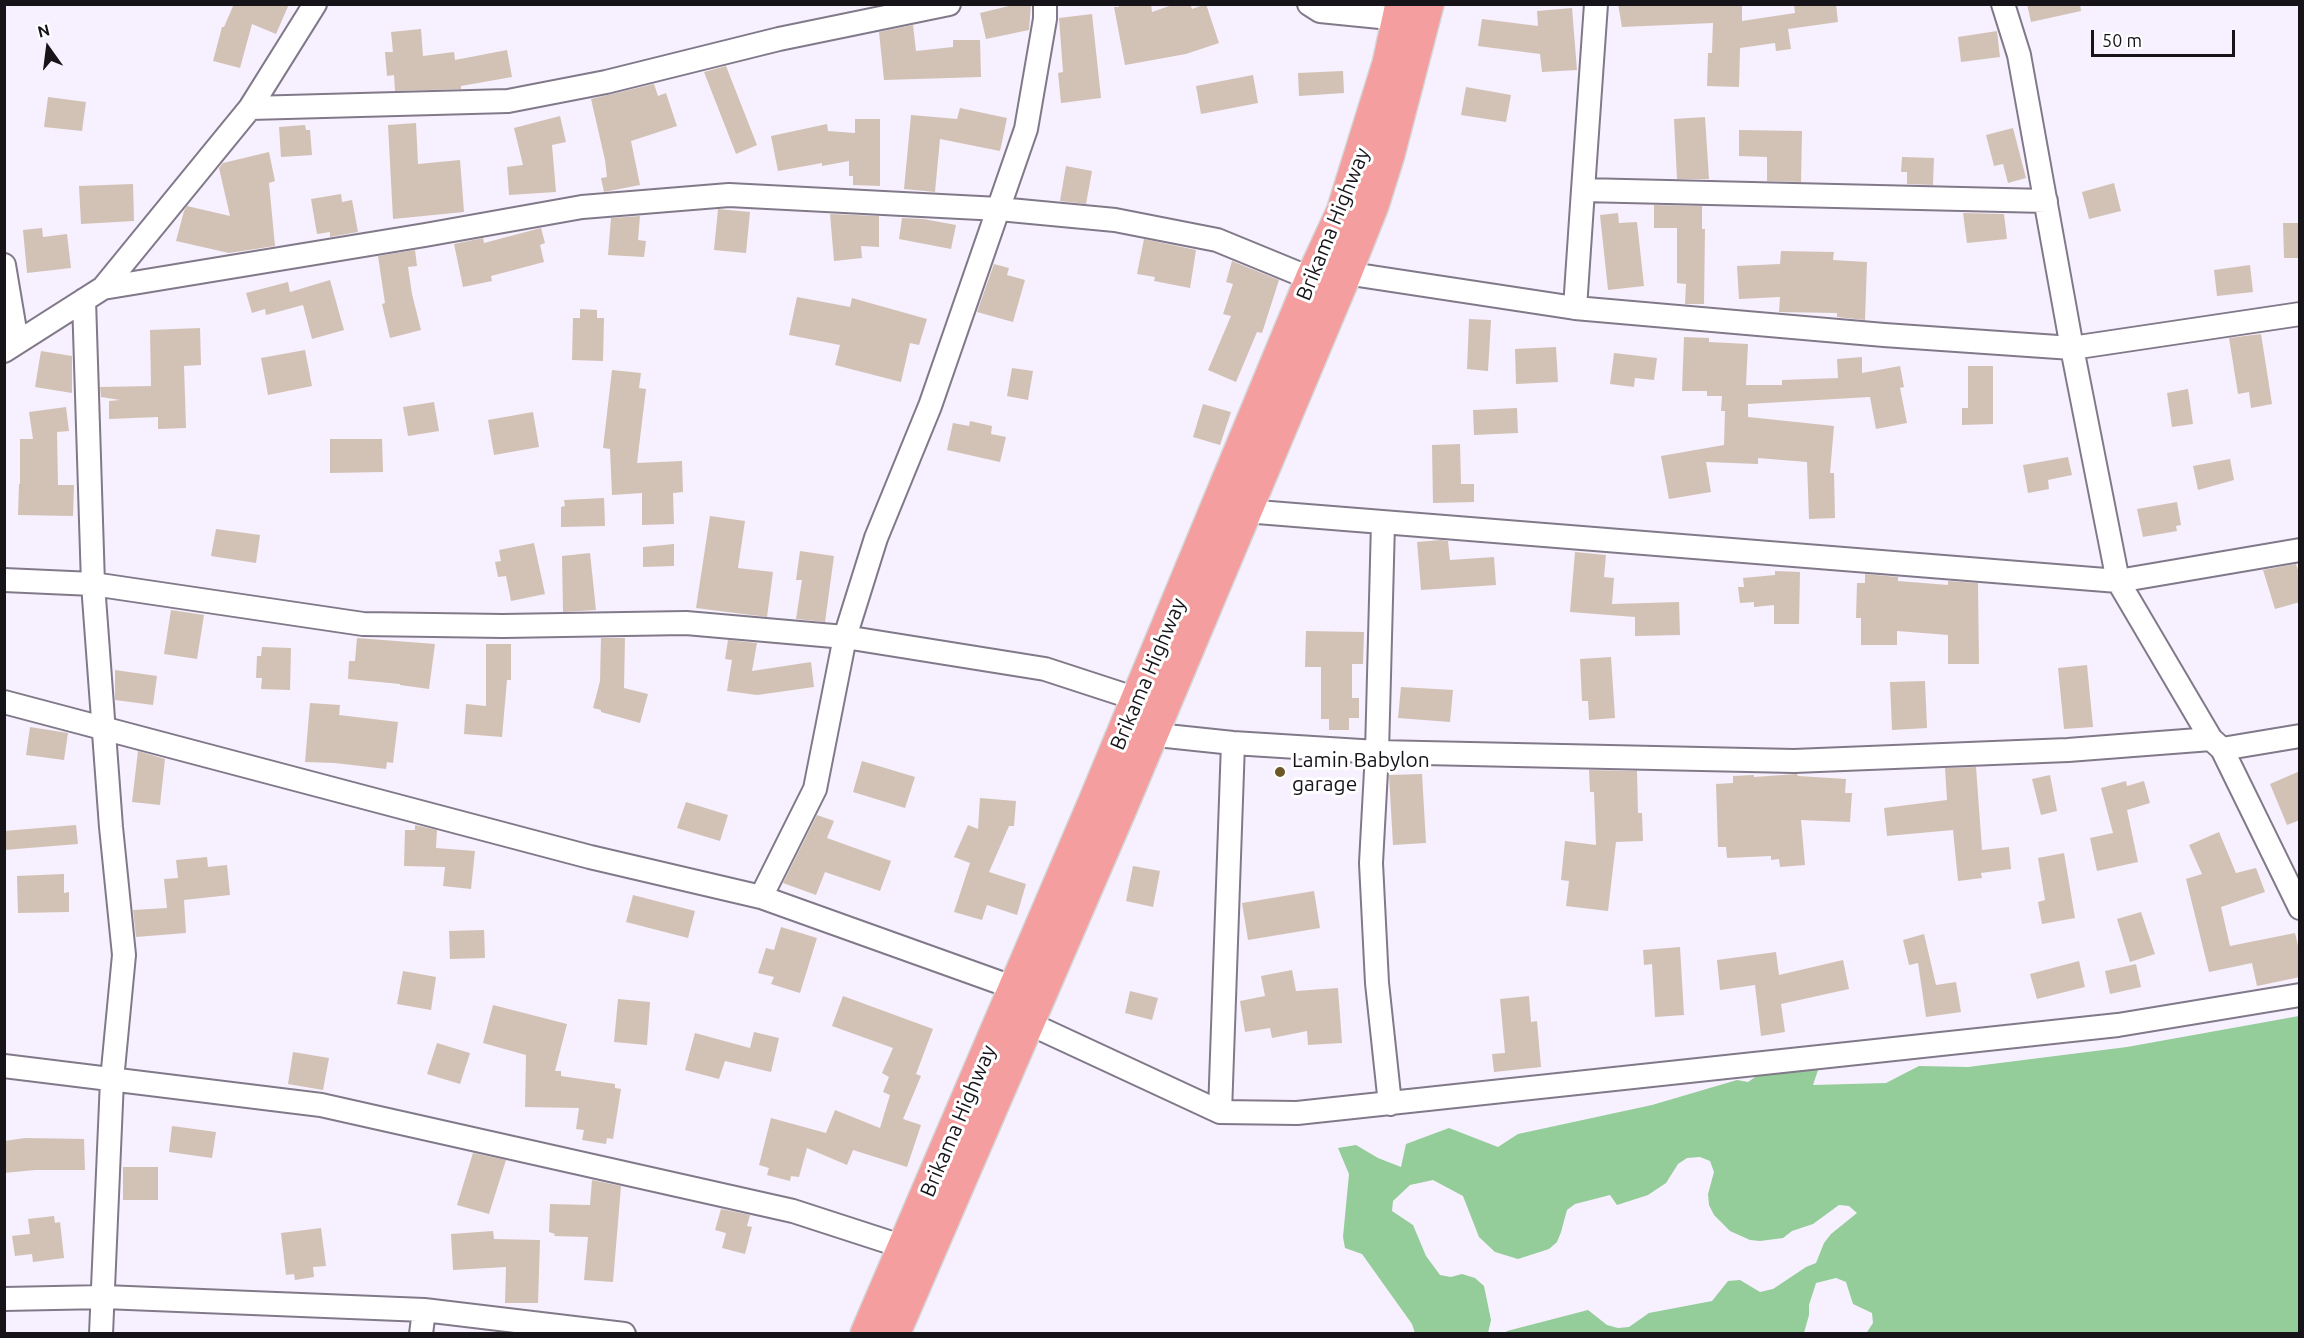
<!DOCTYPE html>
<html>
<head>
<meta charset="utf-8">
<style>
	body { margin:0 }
	#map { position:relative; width:2304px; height:1338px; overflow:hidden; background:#f7f0fe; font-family:Ubuntu,sans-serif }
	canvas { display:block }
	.frame { position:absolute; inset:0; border:6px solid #161319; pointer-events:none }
	.north { position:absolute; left:18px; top:18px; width:60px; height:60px; -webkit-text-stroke:4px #fff; paint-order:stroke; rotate:346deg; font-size:16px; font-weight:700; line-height:24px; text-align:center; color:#161319 }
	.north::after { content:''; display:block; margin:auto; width:21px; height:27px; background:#161319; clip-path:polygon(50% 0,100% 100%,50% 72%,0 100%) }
	.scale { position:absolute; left:2091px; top:30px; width:144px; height:27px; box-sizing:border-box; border:3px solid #161319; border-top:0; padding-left:8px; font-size:18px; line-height:21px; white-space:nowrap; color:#161319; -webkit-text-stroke:4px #fff; paint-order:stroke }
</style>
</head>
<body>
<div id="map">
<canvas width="2304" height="1338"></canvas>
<div class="frame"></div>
<div class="north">N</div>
<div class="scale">50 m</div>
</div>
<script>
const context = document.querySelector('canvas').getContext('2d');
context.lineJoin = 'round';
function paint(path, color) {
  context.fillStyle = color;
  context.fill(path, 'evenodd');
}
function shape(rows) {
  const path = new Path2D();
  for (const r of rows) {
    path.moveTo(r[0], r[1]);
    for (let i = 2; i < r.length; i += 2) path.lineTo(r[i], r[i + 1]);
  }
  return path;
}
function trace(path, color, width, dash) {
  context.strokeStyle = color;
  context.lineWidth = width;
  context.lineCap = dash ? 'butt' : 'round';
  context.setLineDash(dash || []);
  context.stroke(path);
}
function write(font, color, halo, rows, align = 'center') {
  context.font = font + ' Ubuntu,sans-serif';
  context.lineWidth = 6;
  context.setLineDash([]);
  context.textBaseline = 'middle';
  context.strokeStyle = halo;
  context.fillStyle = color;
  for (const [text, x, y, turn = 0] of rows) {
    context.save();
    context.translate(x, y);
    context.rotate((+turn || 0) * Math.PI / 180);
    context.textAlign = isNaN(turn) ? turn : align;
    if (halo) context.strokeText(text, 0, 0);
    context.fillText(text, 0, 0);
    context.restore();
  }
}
paint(shape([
	[2299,1016,2299,1333,1860,1333,1867,1332,1873,1323,1872,1313,1853,1304,1846,1282,1836,1278,1816,1283,1809,1305,1809,1315,1804,1333,1505,1333,1507,1331,1588,1310,1607,1325,1618,1328,1629,1327,1649,1313,1712,1301,1728,1281,1740,1280,1760,1292,1773,1289,1806,1267,1816,1263,1824,1243,1831,1234,1857,1213,1849,1206,1839,1205,1813,1224,1792,1231,1783,1238,1760,1241,1750,1240,1730,1231,1714,1215,1709,1205,1708,1194,1714,1172,1710,1161,1700,1157,1687,1158,1678,1164,1666,1183,1648,1195,1617,1205,1610,1195,1575,1204,1567,1210,1561,1232,1557,1242,1549,1249,1518,1259,1495,1252,1479,1237,1463,1196,1433,1180,1410,1185,1393,1201,1392,1211,1413,1225,1426,1256,1440,1275,1451,1277,1462,1274,1475,1278,1484,1286,1491,1320,1488,1333,1415,1333,1412,1324,1362,1254,1345,1248,1343,1237,1349,1174,1338,1148,1356,1145,1378,1158,1401,1167,1406,1144,1449,1128,1498,1147,1518,1134,1652,1105,1737,1080,1748,1082,1767,1069,1819,1067,1813,1085,1886,1083,1919,1066,1968,1067,2127,1047]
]), '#94cc9a');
paint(shape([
	[234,4,289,4,276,34,252,24,240,68,213,61,222,27,224,27],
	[1017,4,1031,4,1029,30,986,39,980,13],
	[1118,4,1151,4,1152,12,1175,4,1190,4,1192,9,1206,4,1219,43,1186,54,1125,65,1114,7,1119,7],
	[1618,4,1742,4,1742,21,1795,13,1794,4,1836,4,1838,22,1788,29,1791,49,1776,51,1775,43,1740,48,1739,87,1707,86,1708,53,1712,53,1713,23,1622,27],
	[2027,4,2080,4,2081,11,2031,22],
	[1572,8,1577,70,1542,72,1540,54,1478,46,1482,19,1538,26,1537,11],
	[1092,14,1101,98,1061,103,1058,73,1063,72,1059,18],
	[913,25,916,51,953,47,953,40,980,40,981,77,884,80,879,32],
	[421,29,423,56,454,52,455,60,507,50,512,77,461,86,461,89,395,91,394,75,387,76,385,52,393,52,391,32],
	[1997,31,2000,57,1961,62,1958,37],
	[726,66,757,145,736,154,704,72],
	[1343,71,1344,93,1299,96,1298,73],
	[1253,75,1258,103,1201,114,1196,86],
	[654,84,658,96,666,93,677,126,631,141,640,185,604,192,601,178,607,177,605,160,591,99],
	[1466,87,1511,95,1506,122,1461,115],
	[48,97,86,102,82,131,44,127],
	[960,108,1007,118,1000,151,940,139,935,192,904,189,911,115,957,119],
	[560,116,566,142,552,145,556,192,509,195,507,167,523,165,514,128],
	[1705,117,1709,179,1677,179,1674,119],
	[855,119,880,119,880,186,853,185,853,176,849,176,849,161,822,166,822,163,778,171,771,136,827,124,828,131,855,133],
	[416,123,418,164,460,160,464,212,393,219,388,125],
	[305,125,306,130,310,130,312,155,281,157,279,127],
	[2013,128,2026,178,2008,183,2003,164,1994,166,1986,135],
	[1739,130,1802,131,1801,182,1767,181,1767,157,1739,156],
	[269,152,275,181,269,183,275,246,229,253,176,241,184,211,187,206,230,216,219,168,223,163],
	[1902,157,1934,158,1933,185,1907,184,1907,172,1901,172],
	[1066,166,1092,171,1086,204,1060,201],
	[2114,183,2121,211,2089,219,2082,192],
	[133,184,134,221,81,224,79,186],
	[341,194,342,202,352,200,358,232,330,237,330,232,317,234,311,199],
	[1654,205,1702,206,1702,229,1705,229,1704,304,1685,304,1686,284,1677,283,1677,228,1654,228],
	[718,209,750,212,746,253,714,250],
	[1618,213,1619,223,1637,222,1644,286,1608,290,1600,215],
	[1963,213,2004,214,2007,239,1967,243],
	[830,214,879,216,879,247,861,246,862,258,834,261],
	[640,216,638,240,646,241,644,257,608,255,611,218],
	[902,218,923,219,956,225,951,249,899,239],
	[2283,223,2300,223,2300,258,2284,258],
	[42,228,43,237,67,234,71,268,27,273,23,230],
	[541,228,545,243,540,245,544,262,491,276,492,281,463,287,454,244,483,238,484,243],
	[1144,239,1196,250,1190,288,1154,281,1155,277,1137,274],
	[415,250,417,266,408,267,412,294,421,330,390,338,382,304,385,303,378,256],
	[1781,251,1834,252,1833,260,1867,262,1865,320,1837,317,1837,313,1779,312,1780,297,1739,299,1737,266,1780,264],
	[1232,261,1279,280,1262,333,1257,332,1236,382,1208,370,1231,316,1223,314,1233,284,1226,282],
	[994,264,1009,268,1007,275,1025,280,1013,322,977,312],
	[2250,265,2253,292,2217,296,2214,270],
	[330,280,344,330,312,339,303,305,266,315,265,309,252,313,246,293,288,282,290,292],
	[797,297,850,307,852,298,927,319,919,345,910,343,901,382,835,365,840,345,789,335],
	[580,309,597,310,597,318,604,318,603,361,572,360,573,318,580,318],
	[1469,319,1491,320,1488,371,1467,369],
	[200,328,201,365,184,366,186,428,158,429,158,417,109,419,109,401,120,400,101,397,100,387,151,386,150,330],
	[2261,334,2272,404,2251,408,2249,392,2238,394,2229,338],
	[1684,337,1709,338,1709,342,1748,344,1746,385,1782,385,1782,380,1838,378,1837,359,1862,357,1862,373,1900,366,1904,387,1900,388,1907,423,1876,429,1870,397,1748,404,1748,417,1834,426,1830,473,1834,473,1835,518,1809,519,1807,462,1758,458,1758,464,1706,462,1711,492,1669,499,1661,456,1724,445,1725,411,1721,411,1722,396,1707,396,1707,391,1682,391],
	[1556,347,1558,382,1516,384,1515,349],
	[305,350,312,386,268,395,261,358],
	[41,351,72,356,72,393,35,387],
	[1614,353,1657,358,1654,380,1635,378,1634,387,1610,384],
	[1968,366,1993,366,1993,424,1962,425,1962,408,1968,408],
	[1012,368,1033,371,1028,400,1007,396],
	[612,370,641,373,639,388,646,389,637,463,682,461,683,492,673,493,674,524,642,525,642,493,612,495,610,449,603,448],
	[2188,389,2193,424,2172,427,2167,393],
	[434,402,439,431,408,436,403,407],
	[1203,404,1231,412,1220,445,1193,437],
	[66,407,69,431,57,432,58,485,74,485,73,516,18,515,19,484,20,484,20,439,33,439,29,412],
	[1517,408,1518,433,1474,435,1473,410],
	[533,412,539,447,494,455,488,420],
	[970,421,992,426,991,434,1006,437,1000,462,947,450,953,423,969,426],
	[330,439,382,439,383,472,330,473],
	[1460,444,1461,484,1474,484,1474,502,1433,503,1432,445],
	[2068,457,2072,475,2048,480,2049,489,2028,493,2023,465],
	[2230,459,2234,480,2198,490,2193,466],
	[604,498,605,526,561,527,561,507,565,506,564,500],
	[2177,502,2181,525,2176,526,2177,531,2143,537,2137,509],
	[710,516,745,521,738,568,773,572,767,617,696,608],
	[216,529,260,535,256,563,211,556],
	[1441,540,1448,541,1450,560,1494,557,1496,585,1421,590,1417,542],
	[534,543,545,594,511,601,506,576,498,577,495,562,501,561,499,550],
	[674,544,674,566,643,567,643,547],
	[800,551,834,556,825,622,796,619,802,580,796,580],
	[1575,552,1606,555,1604,577,1614,578,1612,604,1679,602,1680,635,1635,636,1635,617,1570,612],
	[590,553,596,610,563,612,562,556],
	[2296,564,2300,576,2300,602,2275,609,2263,570],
	[1775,571,1800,572,1799,624,1774,624,1774,605,1754,607,1754,602,1740,603,1738,587,1744,587,1743,578,1775,575],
	[1865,574,1898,577,1898,581,1948,585,1948,581,1978,583,1979,664,1948,664,1948,635,1897,631,1897,645,1861,645,1861,618,1856,618,1857,583,1865,583],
	[171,610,204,615,197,659,164,654],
	[1306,631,1364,632,1363,664,1352,664,1352,698,1359,698,1359,718,1349,718,1349,730,1329,730,1329,719,1321,719,1321,667,1305,667],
	[357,638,435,644,429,689,400,685,400,684,348,679,349,661,355,661],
	[601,638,625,638,624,688,648,694,640,723,601,712,601,710,593,708,600,681],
	[728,640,757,643,752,671,811,662,814,687,757,695,727,691,732,660,725,659],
	[486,644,511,644,511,680,507,680,502,737,464,734,466,704,486,706],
	[262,647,291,648,290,690,261,689,262,678,256,678,257,656,261,656],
	[1611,657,1615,718,1589,720,1588,701,1582,701,1580,659],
	[2087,665,2093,727,2064,729,2058,668],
	[115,670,157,676,153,705,115,700],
	[1925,681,1927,728,1892,730,1890,682],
	[1401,687,1453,690,1450,722,1398,718],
	[310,703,340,705,339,715,398,722,393,763,387,762,386,769,335,763,305,762],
	[30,727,68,733,64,760,26,755],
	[138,751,165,759,160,805,132,802],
	[862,761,915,777,905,808,853,792],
	[1976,767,1982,850,2009,847,2011,869,1981,873,1982,878,1958,881,1953,830,1887,836,1884,808,1947,800,1945,768],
	[1589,770,1637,771,1638,813,1642,813,1643,841,1616,842,1608,911,1566,906,1569,881,1561,880,1565,841,1596,845,1594,792,1590,792],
	[2300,771,2300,820,2287,825,2270,784],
	[1422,774,1426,843,1393,845,1389,775],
	[1797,774,1798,776,1846,779,1845,793,1852,793,1850,822,1801,820,1805,865,1780,867,1779,859,1771,860,1771,856,1727,858,1726,847,1718,847,1716,784,1733,783,1733,776,1754,775,1754,777],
	[2050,775,2057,811,2041,815,2032,779],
	[2126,781,2127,786,2144,781,2150,803,2127,810,2138,862,2097,871,2090,838,2113,833,2101,788],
	[980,798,1016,801,1014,826,1009,826,989,872,1026,884,1017,915,987,905,982,920,954,912,970,863,954,857,968,825,978,829],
	[686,802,728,815,720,841,677,828],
	[817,815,834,821,827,838,891,861,880,891,825,872,816,895,783,883],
	[76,825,78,844,4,850,4,831],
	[415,825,437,830,436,848,475,851,471,889,443,886,445,867,404,866,405,830,415,830],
	[2219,832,2236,873,2256,868,2265,892,2221,907,2230,946,2295,933,2300,954,2300,977,2257,986,2252,963,2209,972,2186,879,2202,874,2189,845],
	[2064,853,2075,918,2042,924,2038,902,2045,900,2038,858],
	[207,857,208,867,227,865,230,895,184,900,186,933,136,937,133,910,167,908,164,879,178,878,176,860],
	[1133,866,1160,871,1153,907,1126,901],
	[64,874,64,893,69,892,69,912,18,913,17,876],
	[1314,891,1320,928,1248,940,1242,903],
	[633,895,695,911,688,938,626,922],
	[2141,912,2155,954,2130,962,2117,919],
	[781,927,817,938,800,993,771,984,774,977,758,973,766,948,774,950],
	[484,930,485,958,450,959,449,931],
	[1924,934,1936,985,1956,982,1961,1012,1926,1017,1918,963,1909,965,1903,940],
	[1680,947,1684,1015,1655,1017,1652,964,1644,965,1643,950],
	[1776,952,1779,975,1843,960,1849,989,1781,1004,1785,1032,1761,1036,1755,985,1720,990,1717,960],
	[2079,961,2085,987,2037,999,2030,974],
	[2136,964,2141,987,2110,994,2105,971],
	[1292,970,1296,991,1338,988,1342,1043,1308,1045,1307,1031,1272,1038,1270,1028,1245,1032,1240,1001,1265,996,1261,976],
	[403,971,436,977,431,1010,397,1004],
	[1130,991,1158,998,1152,1020,1125,1013],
	[843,996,933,1029,916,1074,921,1076,903,1119,921,1125,907,1167,853,1150,847,1165,807,1148,799,1177,791,1176,790,1181,767,1175,769,1168,759,1165,771,1118,826,1133,835,1110,880,1128,890,1095,883,1092,889,1077,882,1073,893,1048,832,1026],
	[1529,996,1531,1022,1537,1021,1541,1067,1494,1072,1492,1054,1505,1053,1500,999],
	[618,999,650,1002,647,1045,614,1042],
	[493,1005,567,1024,555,1071,561,1071,561,1076,615,1084,615,1088,621,1089,613,1139,607,1138,606,1144,582,1140,584,1130,576,1129,579,1108,525,1107,526,1055,483,1043],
	[754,1032,779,1038,771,1072,725,1061,719,1079,685,1070,695,1033,750,1048],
	[437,1043,470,1053,460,1084,427,1074],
	[293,1052,329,1058,323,1090,288,1084],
	[172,1126,216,1132,212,1158,169,1152],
	[25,1138,84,1139,85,1170,35,1170,4,1173,4,1141],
	[473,1153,506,1160,489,1214,457,1205],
	[123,1167,158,1167,158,1200,123,1200],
	[592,1180,621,1186,613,1282,584,1280,588,1237,554,1236,555,1234,549,1232,550,1204,590,1205],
	[721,1209,750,1215,747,1226,752,1227,745,1254,722,1248,726,1233,715,1230],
	[54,1216,55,1223,60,1222,64,1258,33,1262,32,1254,15,1256,12,1236,30,1234,28,1219],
	[321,1228,326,1266,313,1267,314,1277,295,1280,294,1274,286,1275,281,1233],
	[493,1231,494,1239,540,1240,538,1303,505,1303,506,1267,453,1270,451,1234]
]), '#d2c2b6');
const minor = shape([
	[1309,4,1320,11,1400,19],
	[1596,4,1583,190,2046,201],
	[2003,4,2019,55,2072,348,2118,581,2211,739,2222,749,2300,908],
	[250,108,508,101,606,82,779,39,949,4],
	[4,265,17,342],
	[1345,273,1575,308,1884,335,2072,348,2300,314],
	[103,288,425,235,582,207,729,195,999,209,1115,220,1217,240,1312,279],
	[84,300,93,584,111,827,124,955,112,1080,101,1334],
	[1575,308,1583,190],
	[4,351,103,288,250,108,315,4],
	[1245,511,2118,581,2300,550],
	[1383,523,1377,752,1371,863,1377,983,1390,1104],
	[4,580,93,584,363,624,503,626,686,623,845,637,1045,669,1137,699],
	[4,702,590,857,761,897,1015,988],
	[1138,733,1233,743,1377,752,1794,761,2068,750,2211,739],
	[2222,749,2300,736],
	[761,897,815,789,845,637,876,538,930,406,1026,129,1045,19,1045,4],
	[1026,1022,1220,1112,1297,1113,2118,1025,2300,995],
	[4,1066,321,1105,793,1211,904,1247],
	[1220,1112,1233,743],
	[4,1299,104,1297,424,1310,624,1334],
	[421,1334,424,1310]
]);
const trunk = shape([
	[867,1334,1095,802,1312,279,1343,212,1389,64,1402,4],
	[893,1334,1119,811,1345,273,1372,205,1388,154,1427,4]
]);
trace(minor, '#817989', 26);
trace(trunk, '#d5d5d6', 36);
trace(minor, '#fff', 22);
trace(trunk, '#f49e9f', 33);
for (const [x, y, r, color] of [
	[1280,772,6,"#6e5727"]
]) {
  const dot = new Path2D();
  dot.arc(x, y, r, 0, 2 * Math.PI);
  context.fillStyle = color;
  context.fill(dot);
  trace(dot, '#fff', 2);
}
write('21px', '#161319', '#fff', [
	["Brikama Highway",1333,224,-68],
	["Brikama Highway",1148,674,-67],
	["Brikama Highway",958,1121,-67]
]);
write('21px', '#161319', '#fff', [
	["Lamin Babylon",1292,760],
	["garage",1292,784]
], 'left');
</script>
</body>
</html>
